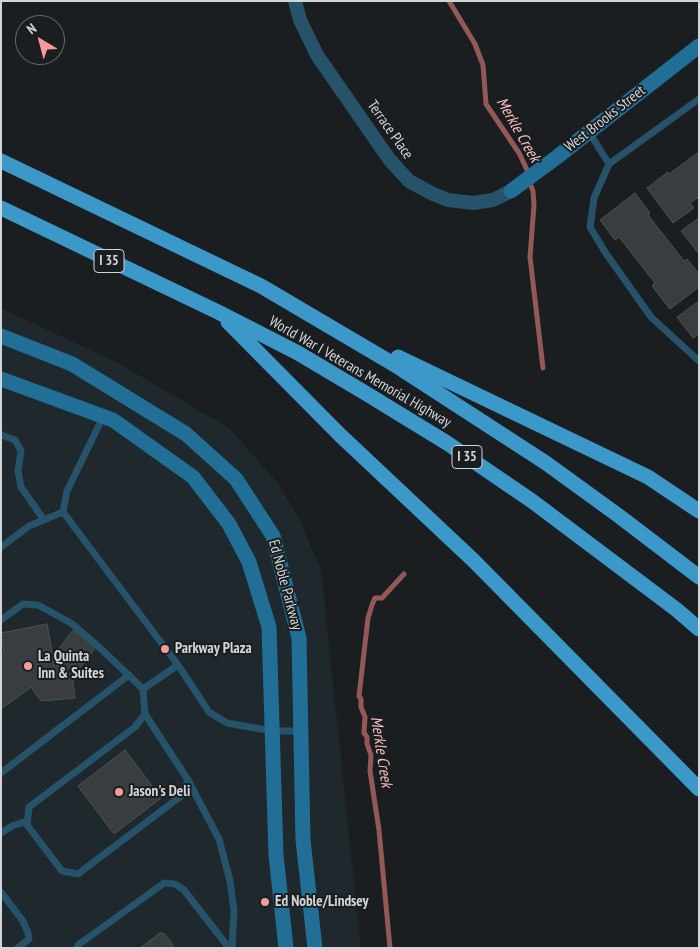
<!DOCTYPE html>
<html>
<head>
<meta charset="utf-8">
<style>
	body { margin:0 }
	#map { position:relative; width:700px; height:949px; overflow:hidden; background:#1a1e21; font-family:"PT Sans Narrow",sans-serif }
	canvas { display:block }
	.frame { position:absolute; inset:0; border:2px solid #d3d6d8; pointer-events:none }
	.north { position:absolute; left:15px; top:15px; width:50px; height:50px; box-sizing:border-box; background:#1a1e21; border:1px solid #64686a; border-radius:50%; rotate:323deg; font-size:14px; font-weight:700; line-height:20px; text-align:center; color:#d3d6d8 }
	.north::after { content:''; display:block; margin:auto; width:18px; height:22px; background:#f59b99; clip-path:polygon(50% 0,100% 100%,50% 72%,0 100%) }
</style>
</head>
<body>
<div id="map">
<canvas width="700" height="949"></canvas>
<div class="frame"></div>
<div class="north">N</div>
</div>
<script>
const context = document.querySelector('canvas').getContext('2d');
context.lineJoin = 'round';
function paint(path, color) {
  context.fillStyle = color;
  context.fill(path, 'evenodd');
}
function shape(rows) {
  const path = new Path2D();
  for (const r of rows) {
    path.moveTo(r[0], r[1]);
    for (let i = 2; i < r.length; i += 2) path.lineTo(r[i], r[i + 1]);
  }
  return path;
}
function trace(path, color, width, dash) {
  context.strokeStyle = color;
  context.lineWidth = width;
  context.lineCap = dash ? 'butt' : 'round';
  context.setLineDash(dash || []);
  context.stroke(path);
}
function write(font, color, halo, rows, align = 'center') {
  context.font = font + ' "PT Sans Narrow",sans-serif';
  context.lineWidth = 4;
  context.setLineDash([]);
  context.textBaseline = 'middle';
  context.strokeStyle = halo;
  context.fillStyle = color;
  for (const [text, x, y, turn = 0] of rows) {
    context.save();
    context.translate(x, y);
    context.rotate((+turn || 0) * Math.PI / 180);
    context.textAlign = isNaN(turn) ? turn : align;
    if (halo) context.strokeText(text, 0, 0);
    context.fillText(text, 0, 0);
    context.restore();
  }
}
paint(shape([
	[1,308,118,363,229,428,277,482,298,516,321,570,361,948,1,948]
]), '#1e282d');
trace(shape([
	[449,1,475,44,483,65,486,104,519,153,529,174,529,181,533,191,534,205,530,257,543,368],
	[390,948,379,830,370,771,371,755,367,744,367,737,364,733,365,717,361,707,361,699,359,696,368,618,372,605,375,598,382,598,404,574]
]), '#955858', 5);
const building = shape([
	[699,152,699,197,690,203,694,208,673,223,647,188,668,172,669,174,699,152],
	[635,193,650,213,648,215,684,261,687,259,699,274,699,287,670,309,652,286,655,283,619,237,615,240,600,220,635,193],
	[699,218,699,254,681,231,699,218],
	[699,301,699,334,693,338,677,317,699,301],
	[47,624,55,668,62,659,55,654,73,630,96,647,79,669,72,664,64,674,72,673,75,698,41,701,31,687,1,709,1,654,4,652,1,633,47,624],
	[125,750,161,798,114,834,78,786,125,750],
	[160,933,165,934,175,948,140,948,160,933]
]);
paint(building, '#393d40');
trace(building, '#4c5154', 1);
trace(shape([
	[699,99,609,164,594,198,590,227,605,252,651,317,699,361],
	[589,132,609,164],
	[103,417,67,491,63,512,178,665,209,712,227,723,272,731,301,731],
	[1,435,15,440,21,451,18,471,21,487,44,520],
	[1,547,29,526,63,512],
	[1,620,23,604,38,605,71,623,100,648,143,689],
	[145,714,135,727,29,807,27,825,62,871,78,874,181,796,188,780,145,714,143,689,178,665],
	[1,773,129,675],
	[188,780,219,839,230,881,234,911,232,948],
	[1,833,12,826,27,821],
	[1,892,23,921,28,933,29,939,18,948],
	[77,948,78,945,164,883,175,884,184,890,229,948]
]), '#26526a', 7);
trace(shape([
	[295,1,300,20,317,55,389,159,409,181,433,194,448,200,465,202,473,203,493,200,511,191]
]), '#26526a', 14);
trace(shape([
	[511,191,557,157,699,46],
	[1,336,72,364,186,434,236,479,273,536,299,638,303,840,315,948],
	[1,379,113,420,193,477,229,524,249,562,269,627,276,855,286,948]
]), '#216f96', 15);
trace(shape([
	[1,161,261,286,395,365,546,463,619,516,699,577],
	[1,208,218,312,298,353,367,394,447,443,532,501,677,610,699,629],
	[228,322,340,435,474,561,699,789],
	[398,357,648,477,699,511]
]), '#3b98c8', 15);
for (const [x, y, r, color] of [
	[165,649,5,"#f59b99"],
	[28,666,5,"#f59b99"],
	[119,792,5,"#f59b99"],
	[265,902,5,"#f59b99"]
]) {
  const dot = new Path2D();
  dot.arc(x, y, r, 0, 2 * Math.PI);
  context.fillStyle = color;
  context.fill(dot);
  trace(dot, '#1a1e21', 2);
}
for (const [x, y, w] of [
	[109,261,30],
	[467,457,30]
]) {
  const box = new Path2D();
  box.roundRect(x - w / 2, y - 11.5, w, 23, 4);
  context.fillStyle = '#1a1e21';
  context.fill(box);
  trace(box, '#d3d6d8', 1);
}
write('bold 14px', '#d3d6d8', null, [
	["I 35",109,261],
	["I 35",467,457]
]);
write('15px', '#d3d6d8', '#1a1e21', [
	["West Brooks Street",605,119,-38],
	["Terrace Place",390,130,55],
	["World War I Veterans Memorial Highway",360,372,30],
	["Ed Noble Parkway",285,585,75]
]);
write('bold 15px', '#d3d6d8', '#1a1e21', [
	["Parkway Plaza",175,649],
	["La Quinta",38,657],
	["Inn & Suites",38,674],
	["Jason's Deli",129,792],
	["Ed Noble/Lindsey",275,902]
], 'left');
write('italic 16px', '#fbc1bf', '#1a1e21', [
	["Merkle Creek",518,130,60],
	["Merkle Creek",381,752,81]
]);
</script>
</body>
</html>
